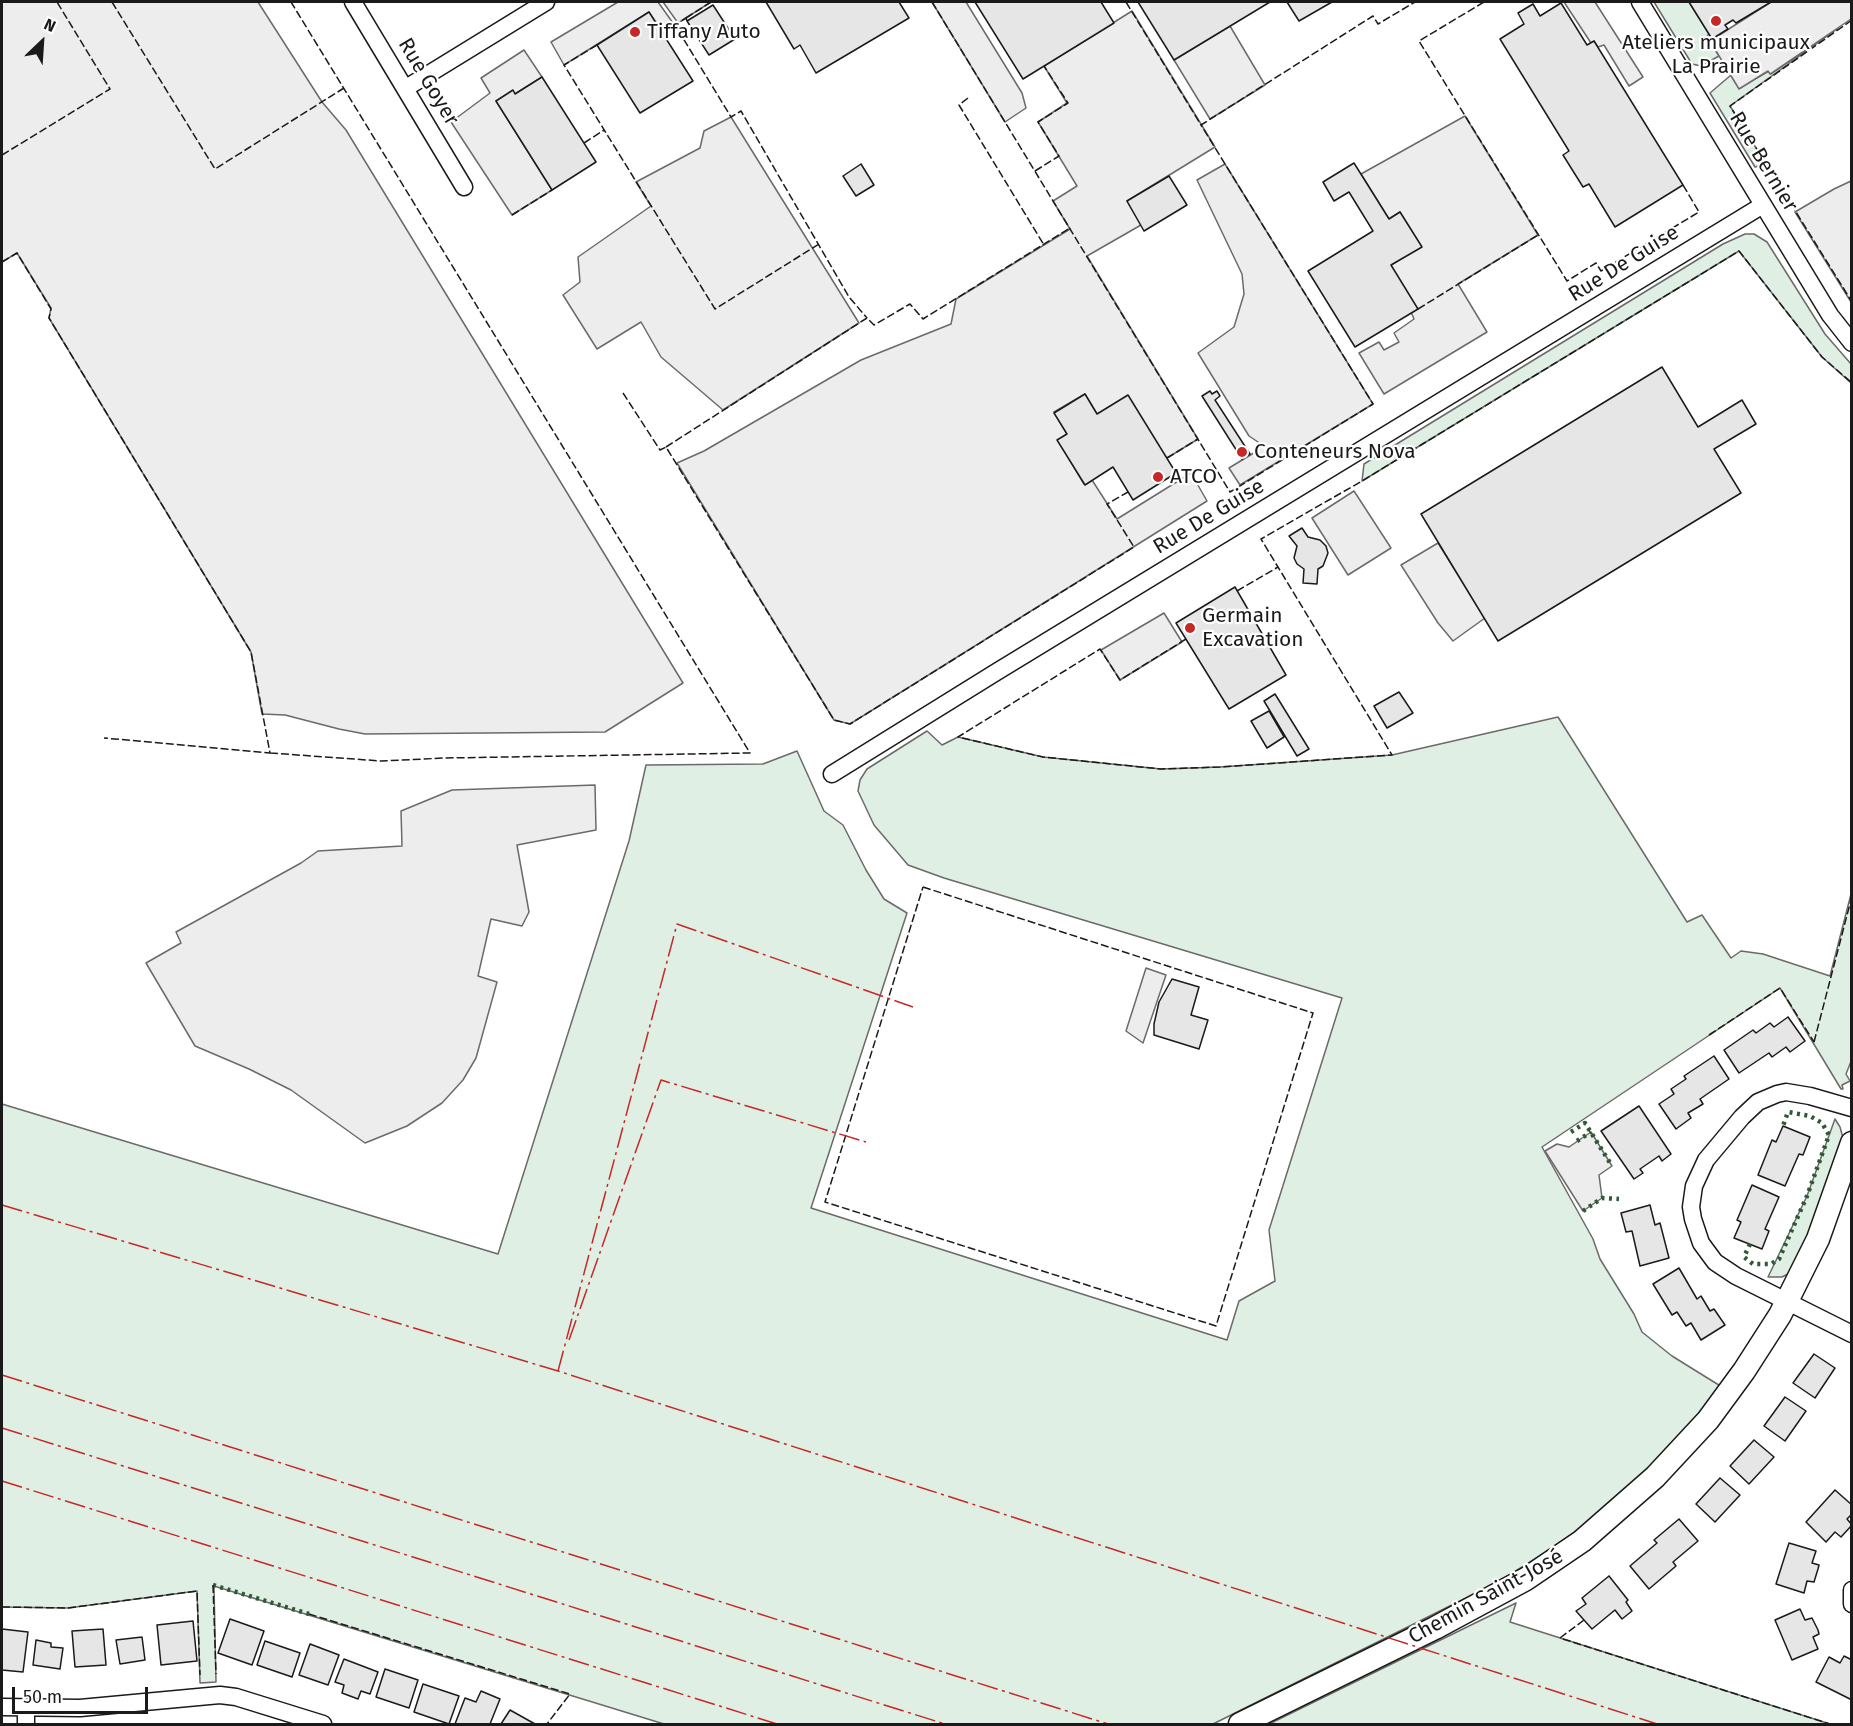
<!DOCTYPE html>
<html>
<head>
<meta charset="utf-8">
<style>
	body { margin:0 }
	#map { position:relative; width:1853px; height:1726px; overflow:hidden; background:#fff; font-family:"Fira Sans",sans-serif }
	canvas { display:block }
	.frame { position:absolute; inset:0; border:3px solid #1a1a1a; pointer-events:none }
	.north { position:absolute; left:12px; top:12px; width:60px; height:60px; -webkit-text-stroke:4px #fff; paint-order:stroke; rotate:25deg; font-size:16px; font-weight:700; line-height:24px; text-align:center; color:#1a1a1a }
	.north::after { content:''; display:block; margin:auto; width:21px; height:27px; background:#1a1a1a; clip-path:polygon(50% 0,100% 100%,50% 72%,0 100%) }
	.scale { position:absolute; left:12px; top:1687px; width:136px; height:27px; box-sizing:border-box; border:3px solid #1a1a1a; border-top:0; padding-left:8px; font-size:18px; line-height:21px; white-space:nowrap; color:#1a1a1a; -webkit-text-stroke:4px #fff; paint-order:stroke }
</style>
</head>
<body>
<div id="map">
<canvas width="1853" height="1726"></canvas>
<div class="frame"></div>
<div class="north">N</div>
<div class="scale">50 m</div>
</div>
<script>
const context = document.querySelector('canvas').getContext('2d');
context.lineJoin = 'round';
function paint(path, color) {
  context.fillStyle = color;
  context.fill(path, 'evenodd');
}
function shape(rows) {
  const path = new Path2D();
  for (const r of rows) {
    path.moveTo(r[0], r[1]);
    for (let i = 2; i < r.length; i += 2) path.lineTo(r[i], r[i + 1]);
  }
  return path;
}
function trace(path, color, width, dash) {
  context.strokeStyle = color;
  context.lineWidth = width;
  context.lineCap = dash ? 'butt' : 'round';
  context.setLineDash(dash || []);
  context.stroke(path);
}
function write(font, color, halo, rows, align = 'center') {
  context.font = font + ' "Fira Sans",sans-serif';
  context.lineWidth = 4.5;
  context.setLineDash([]);
  context.textBaseline = 'middle';
  context.strokeStyle = halo;
  context.fillStyle = color;
  for (const [text, x, y, turn = 0] of rows) {
    context.save();
    context.translate(x, y);
    context.rotate((+turn || 0) * Math.PI / 180);
    context.textAlign = isNaN(turn) ? turn : align;
    if (halo) context.strokeText(text, 0, 0);
    context.fillText(text, 0, 0);
    context.restore();
  }
}
const green = shape([
	[1654,2,1689,2,1709,34,1707,36,1719,56,1701,66,1692,64,1654,2],
	[1837,29,1730,106,1766,164,1755,167,1710,93,1731,75,1739,88,1769,71,1771,74,1837,29],
	[1745,234,1754,234,1767,242,1825,334,1851,364,1851,383,1822,357,1739,251,1362,481,1364,464,1723,244,1745,234],
	[1558,717,1687,922,1702,915,1731,958,1741,951,1763,954,1830,976,1851,894,1852,1059,1846,1074,1850,1081,1842,1085,1843,1089,1841,1089,1780,988,1542,1147,1593,1239,1600,1259,1634,1314,1642,1332,1672,1356,1722,1387,1657,1461,1589,1522,1543,1554,1498,1582,1213,1724,664,1724,214,1586,216,1682,200,1683,197,1591,68,1608,2,1607,2,1104,498,1254,629,841,646,765,763,764,797,751,824,811,843,825,866,870,884,899,907,913,811,1208,1227,1340,1239,1301,1275,1281,1269,1230,1342,998,944,878,908,865,874,825,858,791,860,780,867,769,927,731,942,745,958,737,1043,757,1161,769,1220,767,1392,755,1558,717],
	[1835,1119,1840,1127,1843,1138,1823,1203,1790,1273,1782,1277,1768,1277,1807,1196,1835,1119],
	[1516,1603,1510,1622,1830,1724,1269,1724,1516,1603]
]);
paint(green, '#e0efe3');
trace(green, '#6a6a6a', 1.5);
const parking = shape([
	[2,2,258,2,322,102,346,130,683,683,605,732,365,734,339,729,285,715,262,714,251,652,49,318,51,308,17,253,2,262,2,2],
	[618,2,658,2,673,23,661,30,649,12,564,65,551,42,618,2],
	[663,2,711,2,678,23,663,2],
	[932,2,966,2,1022,93,1026,108,1005,122,932,2],
	[1564,2,1595,2,1643,77,1629,86,1604,45,1598,47,1594,41,1591,43,1564,2],
	[1771,2,1851,2,1851,19,1770,74,1768,71,1739,89,1710,41,1771,2],
	[1132,11,1215,147,1127,201,1141,225,1087,256,1198,439,1167,458,1097,414,1085,394,1054,412,1067,434,1058,440,1084,484,1092,480,1117,519,1191,473,1207,501,850,724,834,720,677,463,704,451,861,360,951,324,956,299,1070,229,1053,201,1077,186,1038,122,1067,103,1044,66,1132,11],
	[1230,26,1265,85,1210,119,1174,60,1230,26],
	[524,50,542,77,515,94,513,91,496,101,552,190,512,215,451,122,490,93,481,78,524,50],
	[1465,116,1538,235,1458,284,1487,332,1384,394,1359,353,1379,342,1384,350,1399,342,1394,333,1414,319,1391,265,1421,246,1400,212,1389,219,1361,174,1465,116],
	[731,117,859,323,723,410,661,357,641,322,597,349,563,295,580,282,578,257,651,206,636,182,700,148,704,131,731,117],
	[1225,164,1373,404,1240,485,1229,468,1257,451,1261,444,1249,436,1198,353,1234,327,1244,294,1242,274,1197,180,1225,164],
	[1851,181,1851,302,1795,212,1834,189,1851,181],
	[1354,491,1391,548,1348,575,1312,518,1354,491],
	[1438,543,1485,618,1453,641,1438,623,1401,565,1438,543],
	[1164,613,1182,642,1120,680,1101,650,1164,613],
	[595,785,596,830,517,845,529,912,522,926,491,919,478,976,497,982,476,1058,463,1080,442,1103,407,1126,365,1143,291,1090,249,1069,195,1046,146,963,181,943,176,932,301,863,318,851,402,846,401,811,452,790,595,785],
	[1146,968,1166,975,1143,1043,1126,1031,1146,968],
	[1591,1132,1612,1166,1599,1175,1602,1198,1583,1211,1545,1151,1557,1144,1569,1147,1591,1132]
]);
paint(parking, '#ededed');
trace(parking, '#6a6a6a', 1.5);
const building = shape([
	[766,2,899,2,909,18,816,73,800,45,794,49,766,2],
	[975,2,1101,2,1114,23,1023,79,975,2],
	[1138,2,1270,2,1174,60,1138,2],
	[1287,2,1332,2,1299,21,1287,2],
	[1689,2,1771,2,1736,23,1733,20,1725,25,1728,29,1712,39,1689,2],
	[1561,3,1587,45,1594,41,1683,185,1615,227,1589,184,1583,187,1563,155,1569,151,1500,39,1524,24,1518,13,1533,4,1540,16,1561,3],
	[713,5,735,39,709,55,687,21,713,5],
	[649,12,693,81,640,113,597,45,649,12],
	[542,77,596,162,552,190,496,101,513,90,515,94,542,77],
	[1354,163,1389,219,1400,212,1422,247,1391,265,1418,309,1355,347,1308,271,1373,231,1349,192,1334,201,1323,182,1354,163],
	[861,164,874,185,856,196,843,176,861,164],
	[1169,176,1187,205,1144,231,1127,201,1169,176],
	[1662,367,1698,427,1742,400,1756,424,1714,449,1741,493,1498,641,1421,514,1662,367],
	[1210,391,1212,394,1217,391,1220,396,1215,400,1250,454,1242,459,1202,396,1210,391],
	[1085,394,1097,414,1128,395,1176,473,1133,500,1113,467,1085,485,1057,440,1067,434,1054,413,1085,394],
	[1302,528,1308,537,1320,540,1326,546,1328,553,1323,566,1318,569,1317,584,1303,583,1304,569,1297,564,1294,558,1297,546,1289,536,1302,528],
	[1235,587,1286,675,1229,709,1176,623,1235,587],
	[1399,692,1413,713,1387,728,1374,706,1399,692],
	[1275,694,1309,749,1297,756,1264,701,1275,694],
	[1269,711,1284,737,1267,748,1251,721,1269,711],
	[1172,979,1199,987,1191,1015,1208,1020,1199,1049,1154,1035,1154,1024,1159,1002,1172,979],
	[1788,1017,1805,1041,1790,1052,1786,1047,1772,1057,1769,1053,1739,1073,1724,1050,1753,1030,1756,1033,1770,1023,1774,1027,1788,1017],
	[1714,1056,1729,1079,1700,1099,1703,1104,1688,1113,1691,1118,1676,1129,1659,1104,1674,1094,1671,1089,1686,1079,1684,1076,1714,1056],
	[1639,1106,1671,1154,1662,1161,1659,1156,1640,1169,1643,1173,1634,1179,1601,1131,1639,1106],
	[1783,1126,1810,1137,1803,1155,1799,1154,1785,1186,1758,1175,1772,1140,1776,1142,1783,1126],
	[1752,1185,1779,1197,1765,1229,1769,1231,1762,1249,1734,1238,1741,1222,1737,1220,1752,1185],
	[1650,1205,1655,1225,1660,1223,1669,1258,1640,1266,1632,1231,1626,1232,1621,1213,1650,1205],
	[1679,1268,1697,1299,1701,1296,1710,1311,1714,1309,1725,1325,1701,1340,1691,1323,1686,1326,1677,1312,1672,1315,1653,1284,1679,1268],
	[1814,1354,1835,1368,1815,1398,1793,1383,1814,1354],
	[1785,1397,1806,1411,1785,1441,1764,1426,1785,1397],
	[1754,1440,1774,1457,1749,1484,1730,1466,1754,1440],
	[1720,1478,1740,1495,1715,1522,1696,1504,1720,1478],
	[1835,1490,1852,1505,1852,1514,1847,1519,1852,1525,1841,1537,1835,1532,1826,1542,1806,1522,1835,1490],
	[1679,1519,1698,1541,1673,1562,1676,1566,1649,1589,1630,1566,1657,1543,1654,1540,1679,1519],
	[1789,1543,1816,1551,1812,1563,1819,1565,1818,1569,1814,1582,1807,1581,1804,1593,1776,1584,1789,1543],
	[1609,1576,1628,1600,1626,1602,1632,1611,1622,1619,1615,1610,1592,1629,1576,1611,1586,1604,1582,1598,1609,1576],
	[1800,1609,1805,1620,1812,1618,1818,1630,1819,1634,1813,1637,1818,1649,1792,1660,1775,1620,1800,1609],
	[230,1619,264,1631,252,1665,218,1653,230,1619],
	[193,1621,197,1661,161,1665,157,1625,193,1621],
	[2,1622,2,1629,28,1632,23,1672,2,1670,2,1622],
	[103,1629,106,1665,75,1667,72,1631,103,1629],
	[142,1637,145,1660,120,1664,116,1640,142,1637],
	[36,1640,51,1643,51,1647,63,1648,60,1669,33,1665,36,1640],
	[265,1641,300,1653,292,1677,257,1665,265,1641],
	[310,1644,339,1655,328,1685,299,1675,310,1644],
	[1844,1656,1852,1660,1852,1700,1816,1682,1829,1657,1840,1663,1844,1656],
	[344,1659,378,1672,370,1694,361,1691,358,1699,342,1693,344,1685,335,1682,344,1659],
	[385,1669,418,1680,409,1708,376,1697,385,1669],
	[423,1684,459,1696,449,1724,414,1712,423,1684],
	[481,1691,500,1699,490,1724,455,1724,465,1698,476,1702,481,1691],
	[510,1710,535,1724,501,1724,510,1710]
]);
paint(building, '#e6e6e6');
trace(building, '#1a1a1a', 1.5);
const street = shape([
	[353,2,464,187],
	[1640,2,1830,315,1852,343],
	[406,88,546,2],
	[832,774,998,671,1763,205],
	[1852,1108,1810,1096,1786,1092,1777,1094,1758,1102,1742,1117,1706,1160,1694,1186,1691,1207,1693,1219,1701,1243,1715,1262,1736,1276,1852,1334],
	[1852,1590,1852,1604],
	[2,1707,80,1708,220,1695,236,1697,323,1724],
	[26,1724,26,1708]
]);
const secondary = shape([
	[1240,1724,1435,1628,1526,1579,1582,1541,1655,1477,1708,1420,1744,1371,1780,1315,1818,1239,1852,1143]
]);
trace(street, '#1a1a1a', 19);
trace(secondary, '#1a1a1a', 25);
trace(street, '#fff', 16);
trace(secondary, '#fff', 22);
trace(shape([
	[1571,1132,1585,1123,1612,1166],
	[1577,1141,1591,1132],
	[1583,1211,1602,1198,1619,1199],
	[1750,1244,1744,1257,1753,1264,1771,1264,1779,1259,1807,1196,1829,1135,1822,1123,1810,1116,1788,1112,1783,1126],
	[213,1585,309,1614]
]), '#2b5a34', 4.5, [3, 4.5]);
trace(shape([
	[112,2,215,169,344,88],
	[932,2,1230,492,1373,404,1201,125],
	[1126,2,1201,125,1373,16,1378,24,1415,2],
	[1484,2,1419,41,1567,281,1596,263,1601,271,1699,212,1683,185],
	[686,18,711,2],
	[1852,20,1730,106,1852,302],
	[687,21,686,18,675,25,731,117,741,111,849,297,867,318],
	[663,33,675,25],
	[597,45,564,65,715,309,819,244],
	[968,98,959,105,1044,245],
	[584,143,604,130],
	[2,155,110,89,57,2],
	[1035,171,1059,156,1038,122,1068,103,1044,66],
	[512,215,552,190],
	[2,262,17,253,51,309,49,318,251,652,270,753,104,738],
	[1418,309,1538,235],
	[623,393,660,450,666,447,834,720,850,724,1134,547,1107,504,1128,492],
	[666,447,867,318,874,325,910,304,923,319,1070,228],
	[1167,458,1198,439],
	[1237,591,1278,567],
	[1186,639,1120,680,1100,649,958,737,1043,757,1161,769,1220,767,1392,755,1261,539,1362,481,1739,251,1822,357,1852,383],
	[270,753,381,761,445,758,750,753,291,2],
	[923,887,1313,1013,1216,1326,825,1202,923,887],
	[1709,1035,1780,988,1814,1042],
	[1814,1042,1852,896],
	[213,1585,216,1674],
	[2,1607,68,1608,197,1591,200,1675],
	[309,1614,570,1694,547,1724],
	[1584,1620,1560,1638,1830,1724]
]), '#1a1a1a', 1.5, [8, 3]);
trace(shape([
	[2,1205,558,1371,1657,1724],
	[569,1340,661,1080,866,1142],
	[558,1371,677,924,913,1007],
	[2,1375,1108,1724],
	[2,1428,945,1724],
	[2,1481,777,1724]
]), '#c62828', 1.5, [21, 4.5, 3, 4.5]);
for (const [x, y, r, color] of [
	[1716,21,6,"#c62828"],
	[635,32,6,"#c62828"],
	[1242,452,6,"#c62828"],
	[1158,477,6,"#c62828"],
	[1190,628,6,"#c62828"]
]) {
  const dot = new Path2D();
  dot.arc(x, y, r, 0, 2 * Math.PI);
  context.fillStyle = color;
  context.fill(dot);
  trace(dot, '#fff', 2);
}
write('21px', '#1a1a1a', '#fff', [
	["Tiffany Auto",647,32],
	["Ateliers municipaux",1716,43,"center"],
	["La Prairie",1716,67,"center"],
	["Conteneurs Nova",1254,452],
	["ATCO",1170,477],
	["Germain",1202,616],
	["Excavation",1202,640]
], 'left');
write('21px', '#1a1a1a', '#fff', [
	["Rue Goyer",428,82,59],
	["Rue Bernier",1763,162,59],
	["Rue De Guise",1624,264,-32],
	["Rue De Guise",1209,517,-31],
	["Chemin Saint-José",1486,1597,-29]
]);
</script>
</body>
</html>
